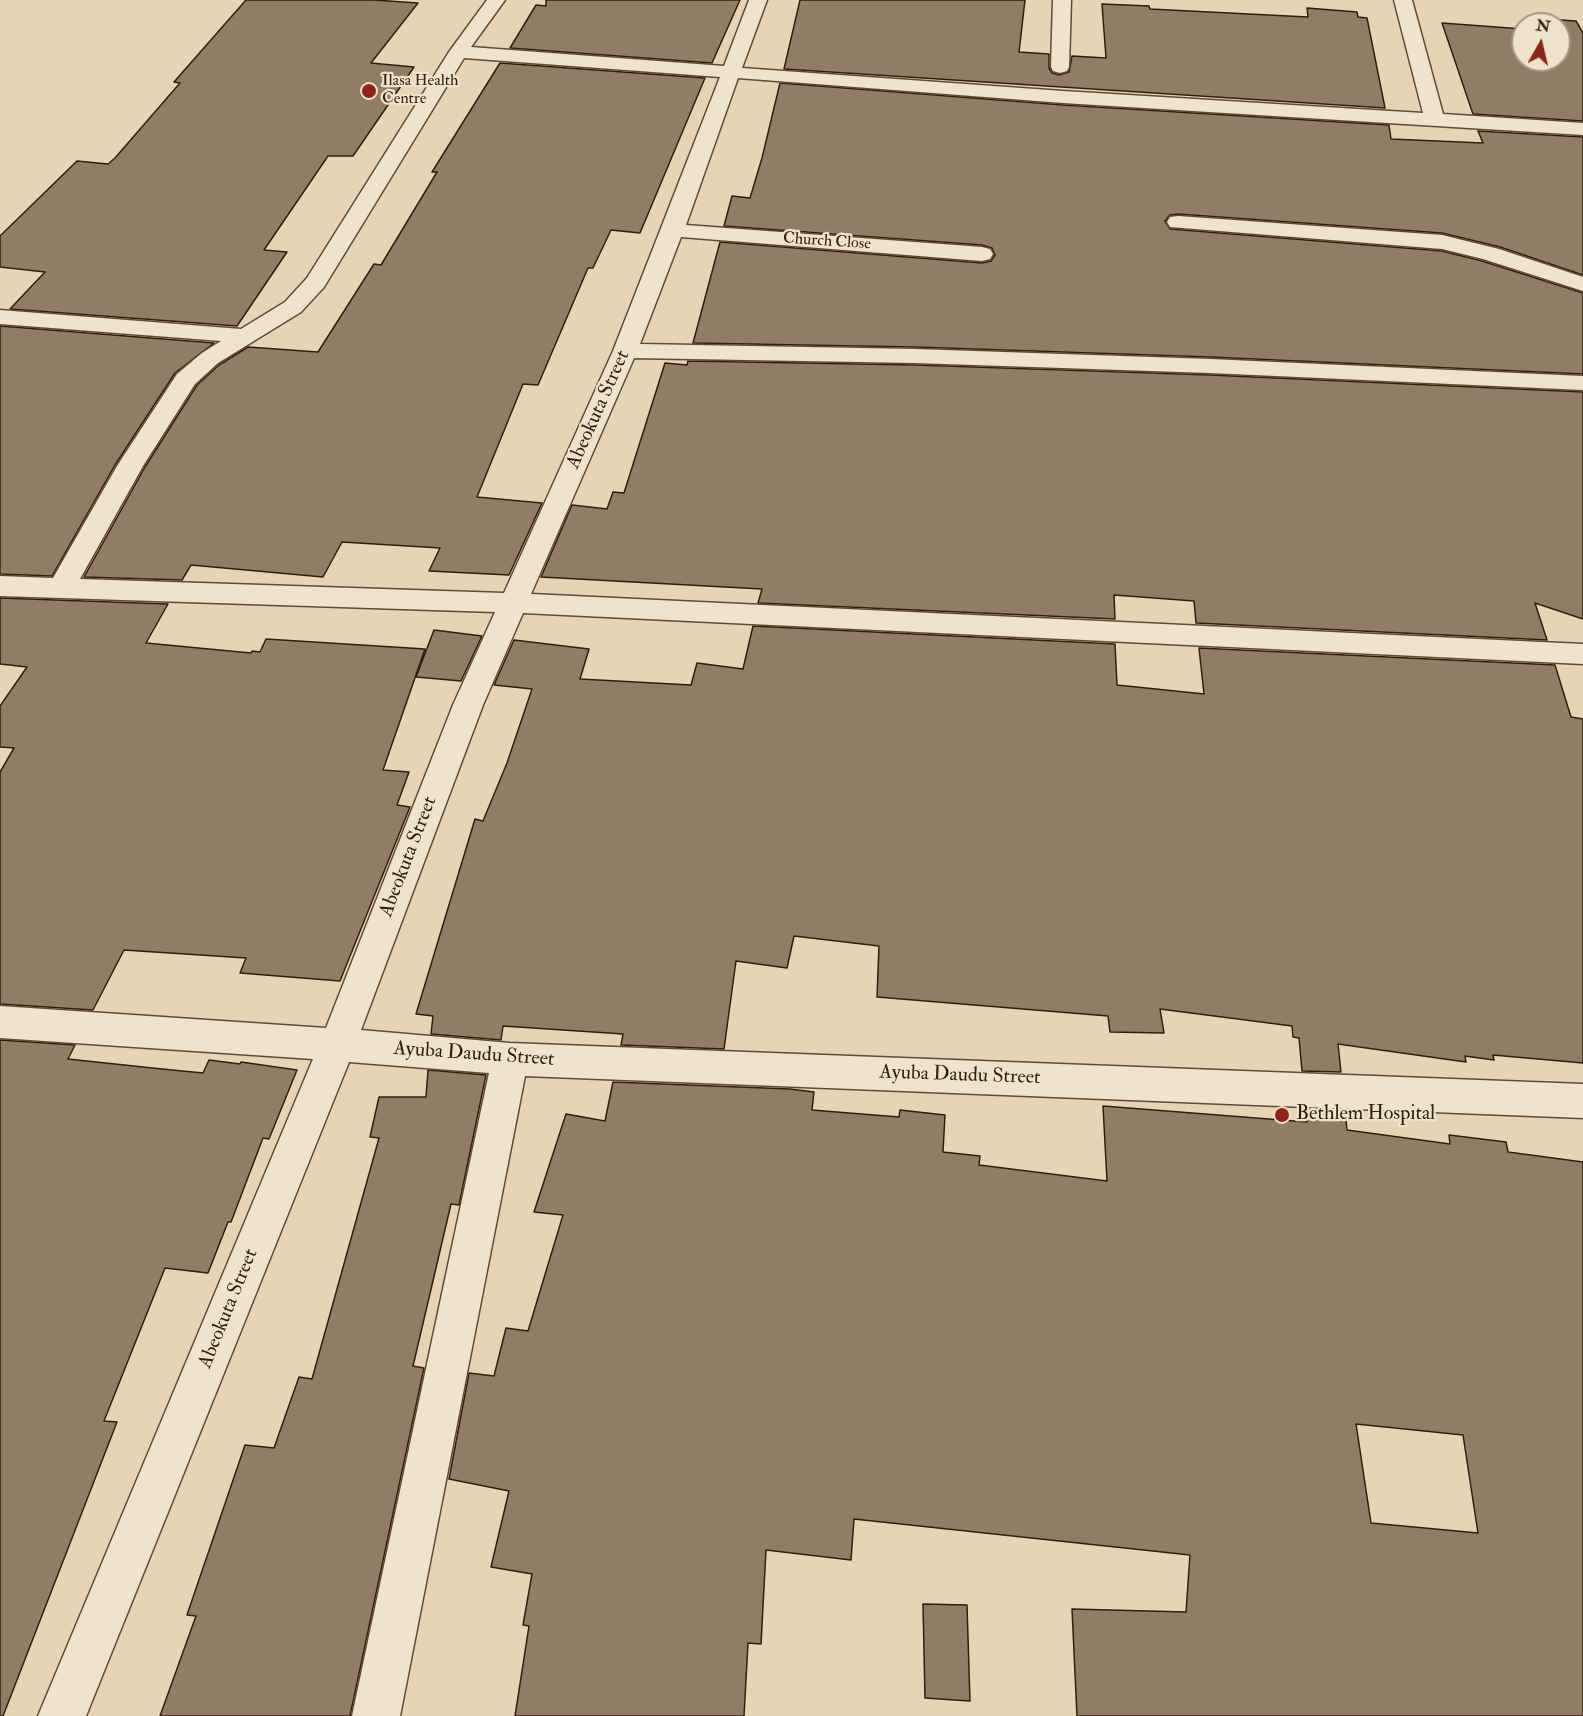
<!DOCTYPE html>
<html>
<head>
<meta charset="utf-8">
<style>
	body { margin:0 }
	#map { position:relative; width:1583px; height:1716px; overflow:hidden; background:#e5d5b4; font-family:"IM FELL Double Pica",serif }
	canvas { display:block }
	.north { position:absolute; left:1511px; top:12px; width:60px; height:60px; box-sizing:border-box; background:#eee4ce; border:2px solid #a49482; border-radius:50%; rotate:8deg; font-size:16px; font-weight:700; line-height:24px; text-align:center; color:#341d0f }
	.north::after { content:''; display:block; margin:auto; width:21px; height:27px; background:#8f2418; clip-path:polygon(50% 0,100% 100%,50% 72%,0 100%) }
</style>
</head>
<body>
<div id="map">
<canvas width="1583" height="1716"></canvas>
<div class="north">N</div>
</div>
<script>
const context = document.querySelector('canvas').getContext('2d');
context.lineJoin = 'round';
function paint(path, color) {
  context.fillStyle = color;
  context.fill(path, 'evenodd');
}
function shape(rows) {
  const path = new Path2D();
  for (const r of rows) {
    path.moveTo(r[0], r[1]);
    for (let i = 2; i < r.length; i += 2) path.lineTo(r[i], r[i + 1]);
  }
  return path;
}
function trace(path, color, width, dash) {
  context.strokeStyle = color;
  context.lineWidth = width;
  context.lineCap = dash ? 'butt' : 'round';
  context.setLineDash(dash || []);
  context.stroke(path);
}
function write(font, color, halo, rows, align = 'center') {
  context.font = font + ' "IM FELL Double Pica",serif';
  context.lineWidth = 4.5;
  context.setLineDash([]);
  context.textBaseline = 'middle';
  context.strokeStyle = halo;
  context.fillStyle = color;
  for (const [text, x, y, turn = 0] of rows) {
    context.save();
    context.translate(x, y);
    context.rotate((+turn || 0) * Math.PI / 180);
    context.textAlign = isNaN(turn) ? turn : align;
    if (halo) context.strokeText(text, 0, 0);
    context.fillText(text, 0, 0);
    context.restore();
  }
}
const building = shape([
	[246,0,374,0,418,3,371,63,414,67,353,156,328,156,264,250,287,252,237,326,10,309,45,272,0,267,0,236,77,161,108,164,115,158,180,83,174,82,246,0],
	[546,0,740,0,712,63,510,48,536,5,546,6,546,0],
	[800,0,1025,0,1019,52,1049,54,1049,68,1052,73,1059,75,1069,72,1072,56,1106,58,1102,4,1149,6,1150,9,1308,17,1307,8,1357,12,1358,17,1367,18,1385,108,784,69,800,0],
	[1531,18,1576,21,1583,33,1583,121,1473,114,1442,23,1523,29,1523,60,1559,60,1559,24,1533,24,1531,18],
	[500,63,705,78,640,233,611,230,593,268,588,268,538,385,523,384,477,497,542,503,509,575,429,571,440,548,342,542,323,577,191,565,182,580,84,577,145,467,197,385,219,365,248,347,318,352,374,264,381,265,437,172,432,172,500,63],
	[780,83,1063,105,1389,125,1391,139,1483,143,1478,131,1583,137,1583,275,1500,247,1442,233,1178,214,1170,215,1165,221,1170,229,1442,251,1482,261,1583,293,1583,374,1210,357,915,347,693,343,720,242,982,263,991,261,995,255,992,248,982,245,724,226,732,196,750,198,762,158,780,83],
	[0,326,214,343,175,373,115,465,52,576,0,574,0,326],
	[688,361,915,365,1210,375,1583,392,1583,619,1535,603,1547,640,1196,623,1194,601,1114,595,1115,619,758,603,762,589,541,577,572,505,607,509,613,492,624,493,665,363,687,365,688,361],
	[0,598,168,604,146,643,251,653,252,651,260,652,266,639,425,649,383,770,409,772,397,805,410,807,340,981,240,973,246,958,124,950,93,1010,0,1004,0,772,14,748,0,747,0,706,27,667,0,664,0,598],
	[753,626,1115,644,1117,685,1204,694,1199,648,1555,665,1571,717,1583,719,1583,1063,1493,1055,1494,1060,1465,1056,1466,1062,1338,1044,1341,1072,1302,1071,1299,1038,1293,1037,1292,1026,1160,1009,1164,1033,1110,1032,1108,1016,877,997,879,946,794,936,787,968,736,961,724,1049,621,1045,623,1034,503,1026,501,1040,431,1034,433,1016,416,1014,475,819,483,821,507,763,532,689,494,685,514,640,589,649,580,679,691,685,697,663,743,669,753,626],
	[434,630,482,636,461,681,416,677,434,630],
	[0,1040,75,1045,68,1059,162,1069,203,1073,209,1060,240,1064,241,1062,297,1070,269,1139,263,1138,231,1222,228,1222,208,1273,165,1268,104,1421,117,1422,3,1716,0,1716,0,1040],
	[428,1070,486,1075,459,1205,451,1204,413,1366,424,1368,350,1716,160,1716,196,1616,187,1615,245,1445,274,1448,299,1377,312,1379,379,1138,370,1137,379,1097,426,1097,428,1070],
	[613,1082,790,1089,814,1092,812,1110,899,1117,900,1110,945,1115,943,1152,980,1156,979,1165,1107,1181,1103,1106,1307,1122,1305,1109,1345,1111,1347,1130,1450,1144,1449,1135,1506,1142,1508,1152,1583,1162,1583,1716,1077,1716,1072,1609,1186,1612,1190,1555,854,1519,851,1560,766,1550,761,1644,748,1643,744,1716,515,1716,529,1626,523,1625,532,1574,491,1567,509,1491,449,1479,469,1373,494,1376,506,1328,528,1331,563,1215,534,1212,566,1114,605,1121,613,1082],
	[1356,1424,1463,1435,1478,1533,1371,1523,1356,1424],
	[923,1604,967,1605,970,1701,925,1698,923,1604]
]);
paint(building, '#907d65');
trace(building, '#341d0f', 1.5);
const minor = shape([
	[487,0,505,0,471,47,724,66,749,0,767,0,742,68,1063,91,1423,113,1394,0,1412,0,1443,114,1583,123,1583,135,1063,103,738,78,686,225,982,247,990,249,993,254,990,259,982,261,681,237,640,344,915,349,1210,359,1583,376,1583,390,1210,373,915,363,634,358,531,594,1583,644,1583,664,523,613,483,705,361,1030,510,1043,1583,1084,1583,1118,525,1076,400,1716,352,1716,489,1073,349,1062,86,1716,38,1716,313,1059,0,1038,0,1006,326,1028,453,705,495,612,0,596,0,576,53,578,117,466,177,374,202,353,221,341,0,324,0,310,241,329,285,302,307,278,449,52,487,0],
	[464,58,720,77,613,351,504,593,80,579,143,466,195,384,218,363,301,312,324,287,464,58],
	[1053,0,1071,0,1069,67,1067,71,1060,73,1053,71,1051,67,1053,0],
	[1178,216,1442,235,1499,249,1583,277,1583,291,1483,259,1442,249,1170,227,1167,222,1170,217,1178,216]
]);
trace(minor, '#604b38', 3);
paint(minor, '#eee4ce');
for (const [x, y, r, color] of [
	[369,91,8,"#8f2418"],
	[1282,1115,8,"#8f2418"]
]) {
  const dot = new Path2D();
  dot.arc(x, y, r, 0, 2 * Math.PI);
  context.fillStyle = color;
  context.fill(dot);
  trace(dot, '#eee4ce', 2);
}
write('16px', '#341d0f', '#eee4ce', [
	["Ilasa Health",382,82],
	["Centre",382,100]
], 'left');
write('16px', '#341d0f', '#eee4ce', [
	["Church Close",827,242,4]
]);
write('20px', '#341d0f', '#eee4ce', [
	["Abeokuta Street",599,410,-66],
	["Abeokuta Street",409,857,-69],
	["Ayuba Daudu Street",474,1055,4],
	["Ayuba Daudu Street",960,1076,2],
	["Abeokuta Street",229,1309,-68]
]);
write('20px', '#341d0f', '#eee4ce', [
	["Bethlem Hospital",1296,1115]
], 'left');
</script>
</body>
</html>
